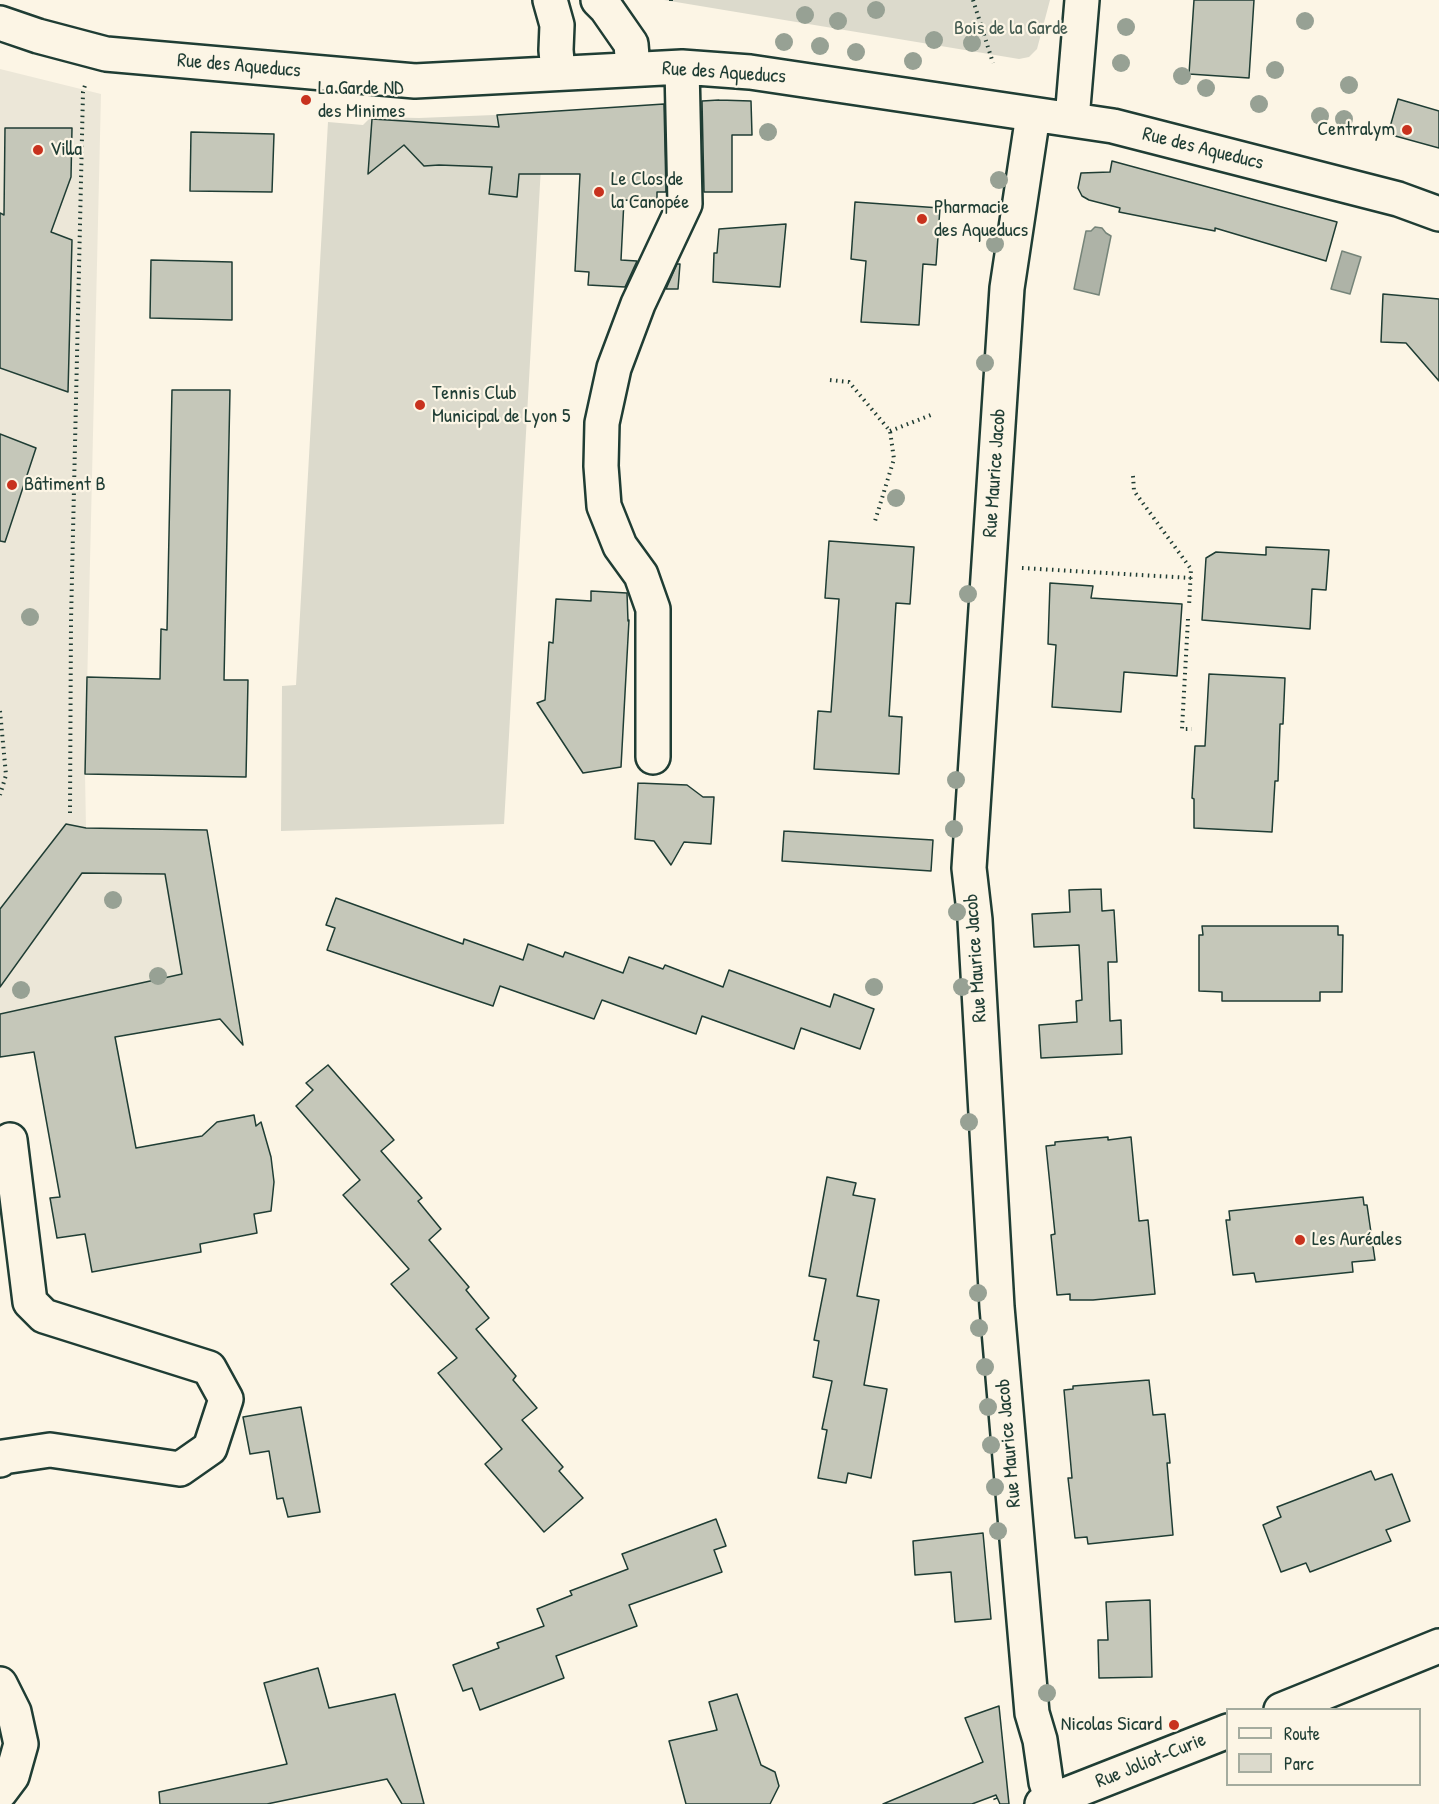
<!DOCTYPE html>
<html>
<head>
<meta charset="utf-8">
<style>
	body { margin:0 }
	#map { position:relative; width:1439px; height:1804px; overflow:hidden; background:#fcf5e5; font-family:"Patrick Hand",sans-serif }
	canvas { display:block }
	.legend { position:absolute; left:1226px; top:1708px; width:195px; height:78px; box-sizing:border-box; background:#fcf5e5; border:2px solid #a4ab9e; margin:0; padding:8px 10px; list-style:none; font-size:18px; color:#1f3d34 }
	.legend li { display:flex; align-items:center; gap:12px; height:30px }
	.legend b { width:30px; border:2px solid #a4ab9e }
</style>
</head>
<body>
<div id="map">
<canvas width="1439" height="1804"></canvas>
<ul class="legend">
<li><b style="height:8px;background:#fcf5e5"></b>Route</li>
<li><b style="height:16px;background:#dcdacc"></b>Parc</li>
</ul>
</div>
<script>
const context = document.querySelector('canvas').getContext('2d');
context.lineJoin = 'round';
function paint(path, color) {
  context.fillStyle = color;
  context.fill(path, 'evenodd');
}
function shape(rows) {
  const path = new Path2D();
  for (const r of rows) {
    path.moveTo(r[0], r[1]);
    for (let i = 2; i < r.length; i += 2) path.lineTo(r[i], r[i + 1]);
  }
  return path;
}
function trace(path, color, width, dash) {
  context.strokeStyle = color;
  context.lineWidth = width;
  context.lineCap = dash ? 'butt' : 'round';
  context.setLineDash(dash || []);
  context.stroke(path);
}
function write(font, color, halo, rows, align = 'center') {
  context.font = font + ' "Patrick Hand",sans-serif';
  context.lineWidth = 4.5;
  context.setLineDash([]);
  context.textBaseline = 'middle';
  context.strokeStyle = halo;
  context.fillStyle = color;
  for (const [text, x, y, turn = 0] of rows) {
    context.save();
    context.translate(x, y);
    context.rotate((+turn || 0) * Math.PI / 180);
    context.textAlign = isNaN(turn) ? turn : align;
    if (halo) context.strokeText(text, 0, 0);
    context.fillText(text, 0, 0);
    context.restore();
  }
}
paint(shape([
	[0,69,101,94,85,774,86,828,207,830,238,1016,0,1057]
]), '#ece7d8');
paint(shape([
	[664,0,1050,0,1037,49,1029,57,1019,59],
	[544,113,504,824,281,831,282,686,296,685,328,122,363,125,371,117,419,118]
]), '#dcdacc');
const water = shape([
	[1095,227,1102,228,1106,233,1111,236,1099,295,1074,289,1086,231,1091,231,1095,227],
	[1342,251,1361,257,1350,294,1331,289,1342,251]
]);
paint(water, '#aeb3a7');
trace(water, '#758479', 1.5);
const building = shape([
	[1194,0,1254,0,1249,78,1189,74,1194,0],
	[1398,99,1439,111,1439,148,1388,134,1398,99],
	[719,100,751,101,752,135,732,135,732,192,704,192,702,101,719,100],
	[664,104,666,192,657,192,657,201,624,200,621,260,637,261,625,287,588,285,589,272,575,271,580,174,519,174,517,197,489,194,492,167,439,165,424,166,404,145,368,174,372,119,499,127,497,115,664,104],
	[5,128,72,128,71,177,51,232,72,240,68,392,0,368,0,213,4,215,5,128],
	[191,132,274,134,272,192,190,191,191,132],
	[1112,161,1337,222,1326,261,1215,228,1215,231,1119,212,1120,208,1089,200,1082,196,1078,188,1081,173,1110,172,1112,161],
	[855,202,940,208,936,265,923,264,919,325,861,322,866,261,851,259,855,202],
	[786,224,780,287,713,282,714,253,717,253,719,229,786,224],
	[151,260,232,262,232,320,150,318,151,260],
	[677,264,680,264,678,289,666,289,677,264],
	[1383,294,1439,299,1439,381,1406,343,1381,342,1383,294],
	[172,390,230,390,224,680,248,680,246,777,85,774,87,677,160,679,161,629,167,630,172,390],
	[0,434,36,448,5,542,0,541,0,434],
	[829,541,914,547,910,604,896,603,889,716,902,717,899,774,814,769,818,711,831,712,839,599,825,598,829,541],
	[1266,547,1329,550,1326,590,1312,589,1310,629,1202,620,1206,558,1216,552,1266,555,1266,547],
	[1050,583,1093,586,1091,598,1182,604,1177,676,1124,672,1121,712,1052,707,1056,645,1048,644,1050,583],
	[591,591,627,593,628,621,629,620,621,767,583,773,537,703,545,700,549,642,553,643,556,599,591,601,591,591],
	[1209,674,1285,678,1283,724,1280,724,1278,781,1275,781,1272,832,1194,828,1194,799,1192,798,1195,746,1205,746,1209,674],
	[638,783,687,785,703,797,714,797,711,844,684,842,671,865,654,841,635,839,638,783],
	[66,824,86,828,207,830,243,1045,220,1019,115,1037,136,1148,202,1136,217,1122,254,1115,256,1126,261,1122,271,1157,274,1182,271,1211,254,1214,257,1233,200,1244,201,1252,92,1272,85,1234,57,1238,50,1198,60,1197,34,1052,0,1057,0,1014,182,974,165,874,82,873,0,987,0,909,66,824],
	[784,831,933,840,931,871,782,861,784,831],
	[1101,889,1102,911,1114,910,1117,962,1108,962,1110,1021,1121,1020,1122,1054,1041,1058,1039,1025,1077,1022,1076,1001,1082,1000,1079,945,1034,947,1032,914,1070,912,1069,890,1101,889],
	[336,898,463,944,464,939,523,960,528,944,563,957,565,952,623,973,629,957,663,969,665,965,723,987,729,970,830,1007,834,994,874,1009,860,1049,801,1028,794,1049,702,1016,696,1034,602,1000,594,1019,500,986,493,1006,327,950,335,928,326,925,336,898],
	[1202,926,1338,926,1338,935,1343,935,1342,992,1320,992,1320,1001,1222,1001,1222,992,1199,991,1199,935,1203,935,1202,926],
	[328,1065,394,1140,381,1151,422,1198,418,1201,441,1229,429,1240,469,1287,466,1290,489,1318,476,1329,516,1376,513,1380,537,1408,522,1420,563,1467,559,1471,583,1498,544,1532,485,1464,502,1449,438,1373,457,1358,391,1284,409,1269,343,1195,360,1180,296,1106,313,1090,306,1083,328,1065],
	[1108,1137,1108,1140,1131,1137,1139,1221,1148,1220,1155,1294,1093,1300,1070,1300,1070,1294,1057,1295,1051,1235,1055,1234,1046,1146,1055,1145,1055,1142,1108,1137],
	[827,1177,856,1183,853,1195,875,1199,857,1296,879,1300,864,1385,887,1389,871,1478,848,1473,846,1483,818,1478,827,1430,822,1429,832,1381,813,1377,819,1341,814,1340,826,1279,809,1276,827,1177],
	[1363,1197,1364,1205,1367,1205,1375,1260,1352,1262,1353,1272,1256,1282,1254,1273,1233,1275,1226,1220,1230,1220,1229,1211,1363,1197],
	[1149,1380,1153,1415,1165,1414,1170,1463,1167,1463,1173,1535,1088,1544,1087,1537,1075,1538,1068,1478,1072,1478,1064,1390,1073,1389,1073,1386,1149,1380],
	[301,1407,320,1512,288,1517,283,1498,277,1499,269,1451,250,1454,243,1417,301,1407],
	[1371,1471,1375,1480,1392,1474,1410,1521,1386,1530,1391,1541,1310,1572,1306,1563,1281,1572,1263,1525,1281,1517,1277,1507,1371,1471],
	[716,1519,726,1546,714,1550,722,1572,629,1605,637,1626,556,1656,564,1678,480,1710,472,1688,463,1691,453,1665,499,1648,497,1643,544,1626,537,1609,572,1595,570,1591,628,1569,622,1554,716,1519],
	[983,1533,991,1619,955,1622,951,1572,915,1575,913,1541,983,1533],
	[1150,1600,1152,1677,1099,1678,1098,1640,1108,1640,1106,1602,1150,1600],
	[318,1668,329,1708,395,1694,424,1804,402,1804,387,1779,267,1804,160,1804,159,1792,287,1764,264,1683,318,1668],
	[737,1694,761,1765,775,1772,779,1786,770,1804,686,1804,669,1741,717,1730,709,1702,737,1694],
	[999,1706,1009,1804,1000,1804,996,1795,972,1804,883,1804,983,1762,965,1718,999,1706]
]);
paint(building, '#c5c7b9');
trace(building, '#1f3d34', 1.5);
const minor = shape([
	[550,0,557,25,556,50,558,73],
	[598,0,606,8,631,44,633,69],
	[0,23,38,36,106,54,415,81,682,67,750,72,1113,126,1398,199,1439,214],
	[1033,115,1007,288,969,868,975,920,997,1307,1032,1713,1040,1740,1046,1782,1052,1800],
	[1072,119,1082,0],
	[653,757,653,609,641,575,620,546,604,506,601,466,602,423,614,368,638,304,685,204,682,67],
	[0,1460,3,1457,50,1450,180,1469,210,1448,226,1399,209,1368,44,1316,30,1302,10,1140],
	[0,1684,14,1712,21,1744,12,1776,0,1792]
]);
const major = shape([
	[1281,1710,1439,1646],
	[1042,1804,1228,1731]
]);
trace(minor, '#1f3d34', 38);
trace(major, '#1f3d34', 38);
trace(shape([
	[973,0,993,63],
	[671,1,671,0],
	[830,380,849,382,890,431,894,459,875,521],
	[890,431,931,415],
	[1133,476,1134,491,1191,569,1189,606],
	[1022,568,1191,578],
	[1188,619,1182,729,1192,729],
	[0,711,6,775,0,795],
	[70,813,71,621,83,92,86,82],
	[995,1798,997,1803]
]), '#1f3d34', 4, [1.5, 4.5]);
trace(minor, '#fcf5e5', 33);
trace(major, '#fcf5e5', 33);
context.fillStyle = '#97a194';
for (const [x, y] of [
	[876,10],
	[805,15],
	[838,21],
	[1305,21],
	[1126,27],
	[934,40],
	[784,42],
	[972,43],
	[820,46],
	[856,52],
	[913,61],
	[1121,63],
	[1275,70],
	[1182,76],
	[1349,85],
	[1206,88],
	[1259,104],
	[1320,116],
	[1344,119],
	[768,132],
	[999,180],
	[995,244],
	[985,363],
	[896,498],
	[968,594],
	[30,617],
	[956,780],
	[954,829],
	[113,900],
	[957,912],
	[158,976],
	[874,987],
	[962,987],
	[21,990],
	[969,1122],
	[978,1293],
	[979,1328],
	[985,1367],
	[988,1407],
	[991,1445],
	[995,1487],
	[998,1531],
	[1047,1693]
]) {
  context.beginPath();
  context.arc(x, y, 9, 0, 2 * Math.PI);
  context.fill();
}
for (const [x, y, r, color] of [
	[306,100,6,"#c8321e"],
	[1407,130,6,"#c8321e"],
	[38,150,6,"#c8321e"],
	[599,192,6,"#c8321e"],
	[922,219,6,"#c8321e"],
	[420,405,6,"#c8321e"],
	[12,485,6,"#c8321e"],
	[1300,1240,6,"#c8321e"],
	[1174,1725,6,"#c8321e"]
]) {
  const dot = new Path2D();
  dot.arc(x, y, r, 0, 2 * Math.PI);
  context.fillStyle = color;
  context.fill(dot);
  trace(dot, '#fcf5e5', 2);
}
write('20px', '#455c52', '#fcf5e5', [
	["Bois de la Garde",1011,29]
]);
write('20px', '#1f3d34', '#fcf5e5', [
	["Rue des Aqueducs",239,66,5],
	["Rue des Aqueducs",724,73,4],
	["Rue des Aqueducs",1203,149,14],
	["Rue Maurice Jacob",995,473,-86],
	["Rue Maurice Jacob",976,958,-94],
	["Rue Maurice Jacob",1009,1443,-95],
	["Rue Joliot-Curie",1151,1761,-22]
]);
write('20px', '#1f3d34', '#fcf5e5', [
	["La Garde ND",318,89],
	["des Minimes",318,112],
	["Centralym",1395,130,"right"],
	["Villa",50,150],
	["Le Clos de",611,180],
	["la Canopée",611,203],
	["Pharmacie",934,208],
	["des Aqueducs",934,231],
	["Tennis Club",432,394],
	["Municipal de Lyon 5",432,417],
	["Bâtiment B",24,485],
	["Les Auréales",1312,1240],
	["Nicolas Sicard",1162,1725,"right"]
], 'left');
</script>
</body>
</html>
